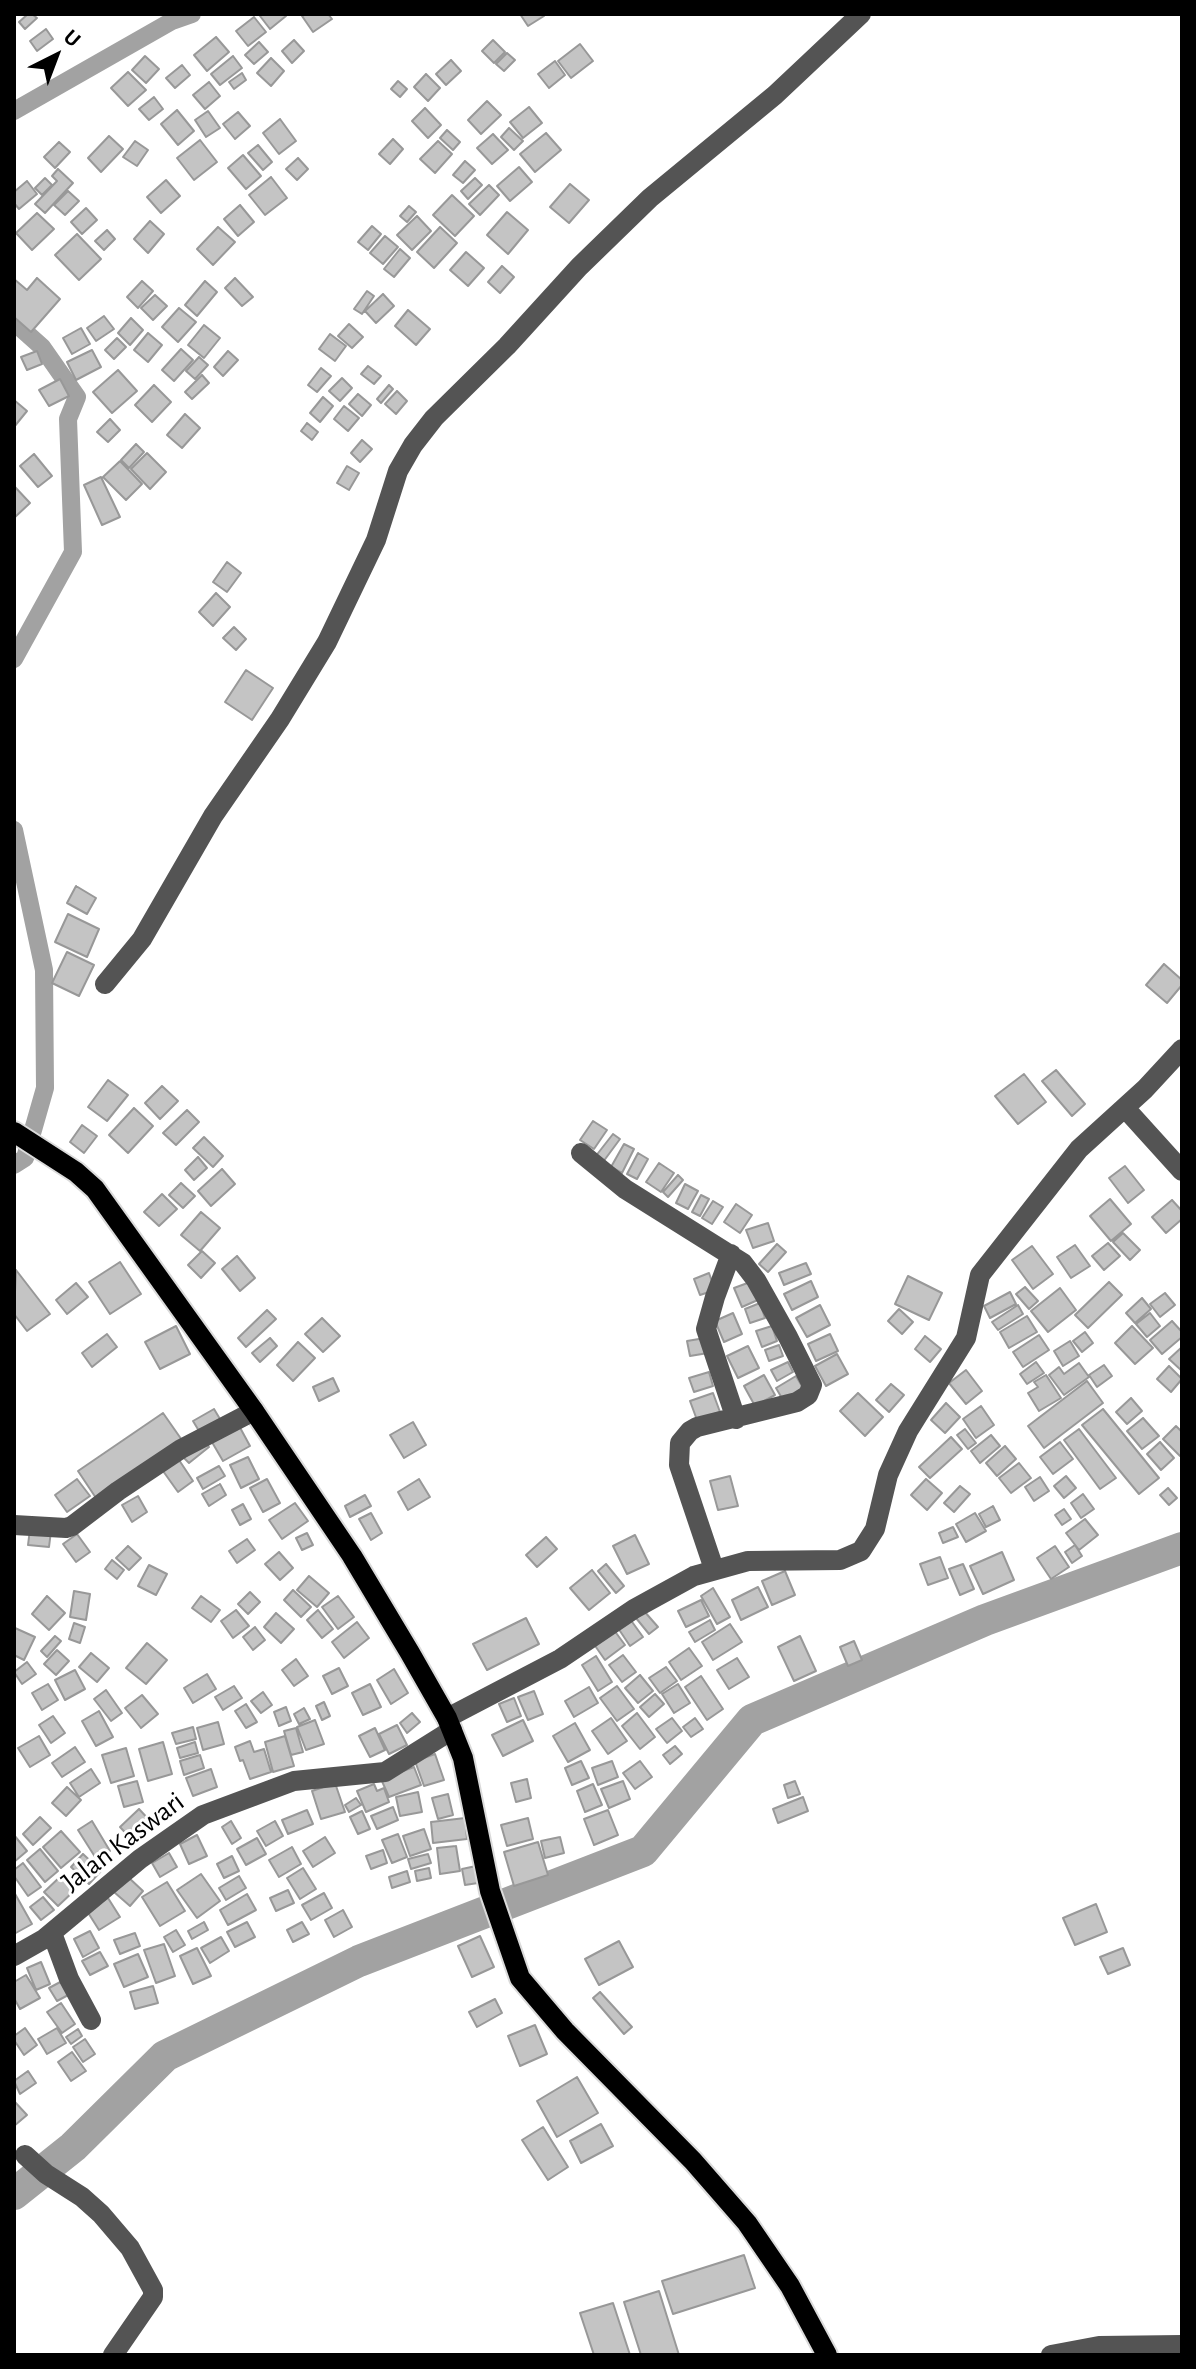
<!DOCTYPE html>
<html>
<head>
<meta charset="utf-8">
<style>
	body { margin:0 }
	#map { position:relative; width:1196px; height:2369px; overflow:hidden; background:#fff; font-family:"Alegreya Sans",sans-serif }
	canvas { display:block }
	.frame { position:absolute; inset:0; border:16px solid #000; pointer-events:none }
	.north { position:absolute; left:16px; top:16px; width:80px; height:80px; -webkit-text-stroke:6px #fff; paint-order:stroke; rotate:42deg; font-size:22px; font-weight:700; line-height:32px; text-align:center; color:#000 }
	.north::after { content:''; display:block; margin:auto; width:28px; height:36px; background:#000; clip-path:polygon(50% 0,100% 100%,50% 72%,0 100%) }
</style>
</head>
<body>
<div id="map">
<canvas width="1196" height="2369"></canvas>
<div class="frame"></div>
<div class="north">U</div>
</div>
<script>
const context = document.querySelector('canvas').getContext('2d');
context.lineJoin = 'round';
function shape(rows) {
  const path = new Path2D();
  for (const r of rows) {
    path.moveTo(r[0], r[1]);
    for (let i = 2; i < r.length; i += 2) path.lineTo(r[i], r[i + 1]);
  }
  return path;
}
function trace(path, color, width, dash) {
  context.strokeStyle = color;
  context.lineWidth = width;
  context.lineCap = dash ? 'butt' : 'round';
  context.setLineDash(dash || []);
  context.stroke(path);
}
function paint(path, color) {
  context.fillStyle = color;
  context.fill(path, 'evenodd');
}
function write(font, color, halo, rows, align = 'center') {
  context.font = font + ' "Alegreya Sans",sans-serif';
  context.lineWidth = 6;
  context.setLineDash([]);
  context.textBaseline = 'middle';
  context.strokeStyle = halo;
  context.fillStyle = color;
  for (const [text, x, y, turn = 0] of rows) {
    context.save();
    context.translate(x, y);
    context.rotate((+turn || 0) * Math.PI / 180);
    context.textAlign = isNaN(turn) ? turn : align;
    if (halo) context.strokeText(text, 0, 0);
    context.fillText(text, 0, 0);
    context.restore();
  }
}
trace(shape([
	[14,111,172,21,192,14],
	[14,322,42,347,77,397,68,419,73,552,14,659],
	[14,830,44,970,45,1088,25,1158,14,1165]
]), '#a2a2a2', 18);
trace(shape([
	[14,2194,73,2147,165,2056,359,1961,643,1851,752,1720,985,1620,1182,1548]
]), '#a2a2a2', 32);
const building = shape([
	[28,14,32,14,37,18,25,29,19,22,28,14],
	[262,14,285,14,286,16,270,29,260,16,262,14],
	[306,14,328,14,332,19,313,32,302,16,306,14],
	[520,14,542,14,544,16,528,26,520,14],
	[254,17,266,32,248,46,236,31,254,17],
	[46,29,53,39,37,51,30,41,46,29],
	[216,37,229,52,207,71,194,55,216,37],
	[294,40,304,51,292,63,282,51,294,40],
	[493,40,505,52,494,63,482,51,493,40],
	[259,42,268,52,254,64,245,55,259,42],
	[580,44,593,61,571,78,558,61,580,44],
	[507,53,515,60,504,71,496,64,507,53],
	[145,56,159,69,146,83,132,70,145,56],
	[233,56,242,68,220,85,211,74,233,56],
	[271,58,284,71,271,86,257,73,271,58],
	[451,60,461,71,446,85,436,74,451,60],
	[555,61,565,75,549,88,538,74,555,61],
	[182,65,190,75,175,88,166,78,182,65],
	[128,72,146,90,128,106,111,88,128,72],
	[242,73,246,80,234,89,229,82,242,73],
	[426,74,440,88,428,101,414,87,426,74],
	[398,81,407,89,400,97,391,89,398,81],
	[209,82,220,96,205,109,193,95,209,82],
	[154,97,163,109,149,120,139,109,154,97],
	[487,101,501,115,481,134,468,120,487,101],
	[529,107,542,123,523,138,510,122,529,107],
	[425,108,441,125,428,138,412,121,425,108],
	[177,110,194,131,178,145,161,124,177,110],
	[208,111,220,128,206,137,195,120,208,111],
	[238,112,250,126,235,139,223,124,238,112],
	[280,119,296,141,279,154,263,133,280,119],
	[509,128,523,141,514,150,501,137,509,128],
	[447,130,460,142,453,150,440,138,447,130],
	[546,133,561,150,535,172,520,154,546,133],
	[493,134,508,150,492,164,477,148,493,134],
	[109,136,123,149,101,172,88,158,109,136],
	[393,139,403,149,390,164,379,154,393,139],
	[200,140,217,162,194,180,177,158,200,140],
	[135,141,148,150,137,166,123,157,135,141],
	[438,141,452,154,435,173,420,159,438,141],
	[59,142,70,152,55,168,44,157,59,142],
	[258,145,272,162,263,170,248,153,258,145],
	[243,155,261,176,246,189,228,168,243,155],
	[298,158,308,169,297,180,286,169,298,158],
	[465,161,475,170,463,183,453,175,465,161],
	[519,167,532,182,510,201,497,186,519,167],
	[58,169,73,183,45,213,35,204,57,181,52,176,58,169],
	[271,177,287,198,265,215,249,195,271,177],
	[45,178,52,185,42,195,35,188,45,178],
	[475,178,482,185,468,199,461,191,475,178],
	[166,180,180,196,161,213,147,197,166,180],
	[27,181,37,194,19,209,14,203,14,192,27,181],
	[570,184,589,200,569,223,550,207,570,184],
	[489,185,499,195,480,215,469,204,489,185],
	[68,191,79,201,65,215,54,205,68,191],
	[452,195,474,216,455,236,433,215,452,195],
	[240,205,254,222,238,236,224,219,240,205],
	[409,206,416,212,407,222,400,216,409,206],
	[86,208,97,220,82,234,71,222,86,208],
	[507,212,528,230,508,254,487,235,507,212],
	[37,213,54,229,32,250,16,233,37,213],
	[417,216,431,231,412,250,397,235,417,216],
	[150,221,164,234,148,253,134,239,150,221],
	[372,226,381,234,368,250,358,242,372,226],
	[218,227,235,242,213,265,197,249,218,227],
	[440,227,457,243,434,268,417,252,440,227],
	[107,230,115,239,104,250,95,241,107,230],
	[77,234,101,259,79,280,55,255,77,234],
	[385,236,398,247,383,264,370,253,385,236],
	[400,249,410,258,394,277,384,269,400,249],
	[466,252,484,268,468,286,450,270,466,252],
	[502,266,514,277,500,293,488,282,502,266],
	[37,278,60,299,31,332,14,317,14,279,27,290,37,278],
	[235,278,253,297,242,306,225,288,235,278],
	[142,281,153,291,138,308,127,297,142,281],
	[205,281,217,292,197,316,185,305,205,281],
	[367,291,374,296,362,314,354,309,367,291],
	[383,294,394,306,376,323,365,311,383,294],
	[155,295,167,306,153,320,141,308,155,295],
	[179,308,196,322,178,342,162,327,179,308],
	[408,310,430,329,416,345,395,326,408,310],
	[104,316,114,329,96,341,87,328,104,316],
	[131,318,143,330,130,345,118,333,131,318],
	[349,324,363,337,352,348,338,336,349,324],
	[204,325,220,338,204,358,188,345,204,325],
	[81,328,90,344,72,354,63,338,81,328],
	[148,333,162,345,148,362,134,350,148,333],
	[330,334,346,346,335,361,319,349,330,334],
	[117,338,126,347,114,359,105,350,117,338],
	[181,349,193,360,174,381,162,370,181,349],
	[92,350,101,367,76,380,67,362,92,350],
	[37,351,42,364,27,370,21,357,37,351],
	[228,351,238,360,223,376,214,367,228,351],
	[199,357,208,365,195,379,186,371,199,357],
	[368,366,381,376,374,384,361,374,368,366],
	[321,368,331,376,317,392,308,385,321,368],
	[118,370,137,391,112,413,93,392,118,370],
	[202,375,209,383,192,399,185,392,202,375],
	[342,378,352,388,340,401,329,391,342,378],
	[60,379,69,396,49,406,39,390,60,379],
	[154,385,171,402,152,422,135,405,154,385],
	[389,385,393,389,381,403,377,399,389,385],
	[397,391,407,401,396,414,385,404,397,391],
	[358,394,371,405,362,416,349,404,358,394],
	[323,397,333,406,320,422,310,413,323,397],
	[14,400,27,411,14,427,14,400],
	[344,406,359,418,348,431,334,419,344,406],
	[185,414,200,428,182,448,167,435,185,414],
	[110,419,120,430,108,442,97,432,110,419],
	[307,423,318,432,312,440,301,431,307,423],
	[362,440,372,449,360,462,351,453,362,440],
	[136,444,144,452,129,468,121,460,136,444],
	[147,453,166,472,150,489,131,469,147,453],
	[34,454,52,476,38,487,20,466,34,454],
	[120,461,142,484,126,500,103,477,120,461],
	[347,466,359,473,349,490,337,483,347,466],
	[101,477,120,517,102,525,84,485,101,477],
	[15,487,30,503,14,518,14,488,15,487],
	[227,562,241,573,227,592,213,582,227,562],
	[216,593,230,607,213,626,199,612,216,593],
	[234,627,246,639,236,650,223,638,234,627],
	[246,670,273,688,252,720,225,702,246,670],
	[76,886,96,898,87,914,67,903,76,886],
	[68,914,99,929,87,957,55,942,68,914],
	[67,952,94,965,79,996,52,983,67,952],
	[1164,964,1182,980,1182,985,1167,1003,1146,985,1164,964],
	[1056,1070,1085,1104,1072,1116,1042,1081,1056,1070],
	[1024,1074,1046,1102,1018,1124,995,1096,1024,1074],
	[108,1080,128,1095,107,1121,88,1107,108,1080],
	[162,1086,178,1101,160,1119,145,1103,162,1086],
	[134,1108,153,1126,128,1153,109,1135,134,1108],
	[187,1110,199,1122,176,1145,163,1133,187,1110],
	[593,1121,607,1130,594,1149,580,1140,593,1121],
	[82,1125,97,1136,84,1153,70,1142,82,1125],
	[613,1134,620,1139,603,1162,595,1157,613,1134],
	[204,1137,223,1156,213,1167,193,1148,204,1137],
	[624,1144,634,1149,622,1173,611,1167,624,1144],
	[638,1153,648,1159,637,1179,627,1174,638,1153],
	[198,1157,207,1168,194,1180,185,1170,198,1157],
	[659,1163,674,1173,661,1192,646,1182,659,1163],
	[1125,1166,1144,1190,1128,1203,1109,1178,1125,1166],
	[222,1169,235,1184,211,1206,198,1191,222,1169],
	[678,1175,683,1180,668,1197,663,1192,678,1175],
	[181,1183,195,1196,183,1208,169,1195,181,1183],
	[685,1184,698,1191,688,1209,676,1203,685,1184],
	[162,1194,177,1209,159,1226,144,1212,162,1194],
	[701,1195,709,1199,700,1216,692,1212,701,1195],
	[1110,1199,1131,1224,1111,1241,1090,1216,1110,1199],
	[1172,1200,1182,1211,1182,1219,1166,1233,1152,1217,1172,1200],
	[713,1201,723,1207,712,1224,702,1218,713,1201],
	[736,1204,752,1215,740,1233,724,1222,736,1204],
	[201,1212,220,1228,200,1251,181,1235,201,1212],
	[768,1223,774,1241,753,1248,746,1230,768,1223],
	[1123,1233,1140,1250,1130,1260,1113,1242,1123,1233],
	[1108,1243,1120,1256,1104,1270,1092,1256,1108,1243],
	[777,1244,786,1252,768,1272,759,1264,777,1244],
	[1075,1245,1090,1266,1071,1278,1057,1257,1075,1245],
	[1032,1246,1053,1274,1033,1289,1012,1260,1032,1246],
	[202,1251,215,1263,201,1278,188,1265,202,1251],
	[237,1256,255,1278,240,1291,222,1269,237,1256],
	[120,1262,141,1294,110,1314,89,1282,120,1262],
	[806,1263,811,1274,784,1285,779,1273,806,1263],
	[16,1270,50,1314,27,1331,14,1314,16,1270],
	[709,1273,715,1290,700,1295,694,1279,709,1273],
	[908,1276,942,1293,929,1320,895,1304,908,1276],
	[753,1281,760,1299,742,1307,734,1288,753,1281],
	[811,1281,818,1297,792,1310,784,1294,811,1281],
	[1109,1282,1122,1295,1088,1328,1075,1315,1109,1282],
	[76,1283,88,1297,67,1314,56,1300,76,1283],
	[1025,1287,1038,1301,1029,1309,1016,1294,1025,1287],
	[1060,1288,1076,1310,1048,1332,1031,1311,1060,1288],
	[1010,1292,1016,1304,990,1318,984,1306,1010,1292],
	[1165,1293,1175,1305,1160,1317,1150,1304,1165,1293],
	[1142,1298,1151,1309,1135,1323,1126,1313,1142,1298],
	[760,1303,765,1318,750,1323,745,1309,760,1303],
	[820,1305,830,1325,807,1337,796,1318,820,1305],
	[1018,1305,1023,1314,998,1330,992,1322,1018,1305],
	[899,1309,913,1322,902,1334,888,1321,899,1309],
	[267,1310,276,1319,246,1347,238,1338,267,1310],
	[733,1313,742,1334,724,1342,715,1321,733,1313],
	[1150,1313,1160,1326,1147,1337,1136,1324,1150,1313],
	[1027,1316,1037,1332,1009,1348,1000,1332,1027,1316],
	[322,1318,340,1336,323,1352,305,1334,322,1318],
	[1172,1321,1182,1332,1182,1337,1162,1354,1150,1340,1172,1321],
	[176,1326,190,1354,160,1369,145,1342,176,1326],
	[772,1326,777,1341,762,1347,756,1331,772,1326],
	[1132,1326,1153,1348,1135,1364,1115,1343,1132,1326],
	[1085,1332,1093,1343,1082,1352,1073,1341,1085,1332],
	[107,1334,117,1347,92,1367,82,1353,107,1334],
	[830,1334,838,1351,816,1361,808,1344,830,1334],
	[1039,1335,1049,1350,1023,1367,1013,1352,1039,1335],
	[925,1336,941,1349,930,1362,915,1349,925,1336],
	[270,1338,277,1346,260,1362,252,1353,270,1338],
	[705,1338,708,1353,690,1356,687,1341,705,1338],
	[1070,1341,1079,1356,1063,1366,1054,1351,1070,1341],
	[298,1342,315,1358,293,1381,277,1365,298,1342],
	[779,1345,783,1356,769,1361,765,1350,779,1345],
	[748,1346,759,1368,738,1378,727,1356,748,1346],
	[1182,1347,1182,1371,1169,1359,1182,1347],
	[837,1354,848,1374,826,1386,815,1366,837,1354],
	[788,1362,793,1372,777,1381,771,1370,788,1362],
	[1036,1362,1044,1373,1027,1384,1020,1374,1036,1362],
	[1079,1363,1089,1377,1064,1395,1049,1375,1059,1367,1064,1374,1079,1363],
	[1104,1365,1112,1376,1097,1387,1089,1375,1104,1365],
	[1169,1366,1182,1379,1171,1392,1157,1379,1169,1366],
	[966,1370,982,1391,966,1404,949,1383,966,1370],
	[709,1372,713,1386,694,1392,689,1378,709,1372],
	[764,1375,775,1395,755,1406,744,1386,764,1375],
	[1046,1375,1061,1398,1039,1411,1028,1393,1038,1387,1034,1382,1046,1375],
	[796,1376,803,1388,783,1400,776,1388,796,1376],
	[333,1378,339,1391,319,1401,313,1387,333,1378],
	[1087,1381,1103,1403,1044,1448,1028,1426,1087,1381],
	[891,1384,904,1395,889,1412,876,1400,891,1384],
	[713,1393,720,1412,697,1420,690,1401,713,1393],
	[858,1393,883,1417,865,1436,840,1411,858,1393],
	[1131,1398,1142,1411,1127,1424,1116,1412,1131,1398],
	[946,1403,960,1417,945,1433,931,1420,946,1403],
	[981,1406,994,1425,976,1438,963,1419,981,1406],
	[214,1409,220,1419,199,1431,193,1421,214,1409],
	[1103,1409,1159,1478,1139,1494,1082,1425,1103,1409],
	[163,1413,184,1443,98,1501,78,1471,163,1413],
	[1143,1418,1159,1436,1142,1449,1127,1431,1143,1418],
	[237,1422,250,1446,223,1461,209,1437,237,1422],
	[413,1422,426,1445,404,1458,390,1435,413,1422],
	[1176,1426,1182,1432,1182,1453,1180,1456,1163,1439,1176,1426],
	[965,1429,976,1443,968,1449,957,1435,965,1429],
	[1079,1429,1116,1478,1100,1489,1064,1440,1079,1429],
	[991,1435,1000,1446,980,1463,971,1451,991,1435],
	[951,1437,962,1449,930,1478,919,1467,951,1437],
	[204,1440,209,1447,189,1463,183,1457,204,1440],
	[1060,1442,1073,1459,1053,1474,1040,1457,1060,1442],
	[1160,1442,1174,1458,1161,1470,1147,1454,1160,1442],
	[1005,1446,1016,1459,997,1476,986,1463,1005,1446],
	[248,1457,259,1479,241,1488,230,1465,248,1457],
	[179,1460,193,1481,178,1492,163,1471,179,1460],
	[1019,1463,1031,1478,1011,1493,999,1478,1019,1463],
	[219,1466,225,1476,203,1489,197,1478,219,1466],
	[730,1476,738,1506,718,1510,710,1481,730,1476],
	[1066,1476,1076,1488,1064,1498,1054,1486,1066,1476],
	[1040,1477,1049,1491,1034,1501,1025,1487,1040,1477],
	[77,1479,90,1496,67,1512,55,1495,77,1479],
	[267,1479,280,1503,263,1512,250,1488,267,1479],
	[419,1479,430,1497,408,1510,398,1492,419,1479],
	[926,1479,942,1493,927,1510,911,1495,926,1479],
	[220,1484,226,1495,209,1506,202,1494,220,1484],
	[960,1486,970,1494,954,1512,944,1503,960,1486],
	[1168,1488,1177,1498,1169,1505,1160,1495,1168,1488],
	[1083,1494,1094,1509,1081,1518,1071,1503,1083,1494],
	[365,1495,371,1506,350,1517,345,1506,365,1495],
	[138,1496,147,1512,132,1522,122,1505,138,1496],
	[295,1503,308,1521,282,1539,269,1520,295,1503],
	[243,1504,251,1519,240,1525,232,1510,243,1504],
	[993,1506,1000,1520,986,1527,979,1514,993,1506],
	[1064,1509,1071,1519,1062,1525,1055,1515,1064,1509],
	[371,1513,382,1533,371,1540,359,1519,371,1513],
	[975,1513,986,1531,966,1542,956,1524,975,1513],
	[1085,1519,1098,1535,1079,1550,1066,1533,1085,1519],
	[953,1527,958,1537,943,1543,939,1533,953,1527],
	[30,1529,51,1531,49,1547,28,1545,30,1529],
	[307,1533,313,1545,302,1550,296,1538,307,1533],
	[77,1534,90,1552,76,1562,63,1544,77,1534],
	[635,1535,649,1564,627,1574,613,1546,635,1535],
	[546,1537,557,1549,537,1567,526,1555,546,1537],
	[247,1539,255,1550,237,1563,229,1551,247,1539],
	[1075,1545,1082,1556,1072,1563,1065,1552,1075,1545],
	[128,1546,141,1558,129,1570,116,1558,128,1546],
	[1055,1546,1069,1567,1051,1579,1037,1558,1055,1546],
	[279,1552,293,1568,280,1580,265,1564,279,1552],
	[1002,1552,1014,1580,983,1594,970,1566,1002,1552],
	[940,1557,948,1578,928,1585,920,1564,940,1557],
	[112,1560,124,1570,117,1579,105,1569,112,1560],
	[606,1564,624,1586,616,1593,598,1571,606,1564],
	[963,1564,974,1589,960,1595,949,1569,963,1564],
	[149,1565,167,1574,156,1595,138,1586,149,1565],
	[592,1570,610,1593,589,1610,570,1588,592,1570],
	[785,1571,795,1595,772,1605,762,1581,785,1571],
	[309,1576,329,1593,317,1607,297,1590,309,1576],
	[758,1587,768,1607,741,1620,732,1600,758,1587],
	[713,1588,730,1617,717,1624,701,1596,713,1588],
	[293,1590,311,1607,301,1617,284,1600,293,1590],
	[74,1591,90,1594,86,1620,70,1617,74,1591],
	[250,1592,260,1602,248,1614,238,1604,250,1592],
	[47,1596,65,1613,49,1630,32,1614,47,1596],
	[201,1596,220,1610,211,1622,192,1608,201,1596],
	[338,1596,354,1617,338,1629,322,1607,338,1596],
	[701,1600,709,1616,686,1627,678,1611,701,1600],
	[236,1610,249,1626,233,1638,221,1621,236,1610],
	[318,1610,333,1629,322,1638,307,1620,318,1610],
	[644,1611,658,1627,649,1634,636,1618,644,1611],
	[276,1613,294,1629,281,1643,264,1627,276,1613],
	[526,1618,539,1644,487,1670,473,1644,526,1618],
	[630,1619,643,1637,630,1646,618,1628,630,1619],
	[710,1620,715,1630,695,1642,689,1632,710,1620],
	[357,1622,369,1638,344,1658,332,1642,357,1622],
	[74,1623,85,1627,80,1643,69,1639,74,1623],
	[730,1624,742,1642,713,1660,702,1642,730,1624],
	[611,1626,625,1645,605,1660,591,1640,611,1626],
	[255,1627,265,1640,253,1650,243,1637,255,1627],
	[15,1628,35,1637,24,1660,14,1655,15,1628],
	[55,1636,61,1641,47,1657,41,1651,55,1636],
	[800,1636,816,1671,794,1681,778,1647,800,1636],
	[854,1641,862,1660,848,1666,840,1647,854,1641],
	[147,1643,167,1660,146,1684,126,1668,147,1643],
	[689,1648,702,1666,681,1680,669,1662,689,1648],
	[57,1650,69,1661,56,1675,44,1664,57,1650],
	[91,1653,109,1668,97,1682,79,1667,91,1653],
	[623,1655,636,1672,622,1682,609,1665,623,1655],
	[596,1656,612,1682,598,1691,582,1665,596,1656],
	[737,1658,749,1677,729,1689,717,1670,737,1658],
	[296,1659,308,1676,294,1686,282,1670,296,1659],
	[27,1662,36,1674,22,1684,14,1672,27,1662],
	[666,1667,677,1681,660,1693,649,1678,666,1667],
	[339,1668,348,1686,332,1694,323,1676,339,1668],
	[394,1669,408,1693,391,1704,377,1680,394,1669],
	[75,1670,85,1689,65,1700,55,1680,75,1670],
	[207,1674,216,1689,193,1703,184,1688,207,1674],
	[640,1675,653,1691,638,1703,625,1688,640,1675],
	[701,1676,723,1709,707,1720,685,1687,701,1676],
	[48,1684,58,1700,42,1710,32,1693,48,1684],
	[370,1684,381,1707,363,1715,352,1693,370,1684],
	[678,1684,690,1703,674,1713,662,1694,678,1684],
	[234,1686,242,1698,223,1710,215,1697,234,1686],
	[617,1686,634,1709,617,1721,600,1698,617,1686],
	[589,1687,598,1703,574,1717,565,1701,589,1687],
	[106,1690,122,1713,111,1721,94,1699,106,1690],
	[534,1691,543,1714,528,1720,518,1697,534,1691],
	[263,1692,272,1705,261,1713,251,1701,263,1692],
	[655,1694,664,1704,649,1717,640,1707,655,1694],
	[142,1695,158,1714,141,1728,125,1708,142,1695],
	[514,1698,521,1716,507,1722,499,1704,514,1698],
	[324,1702,330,1716,322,1720,316,1706,324,1702],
	[246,1704,257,1722,246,1728,235,1711,246,1704],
	[286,1707,291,1721,279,1726,274,1712,286,1707],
	[304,1708,310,1719,299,1724,294,1714,304,1708],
	[99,1711,113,1737,96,1746,82,1721,99,1711],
	[412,1713,420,1722,407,1733,400,1723,412,1713],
	[637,1713,655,1737,640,1749,622,1726,637,1713],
	[53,1716,65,1733,51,1743,39,1725,53,1716],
	[611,1718,627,1741,608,1754,592,1731,611,1718],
	[672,1718,682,1731,667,1743,656,1729,672,1718],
	[695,1718,703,1729,691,1737,683,1727,695,1718],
	[315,1720,324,1744,306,1750,297,1727,315,1720],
	[523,1720,533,1741,503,1756,492,1735,523,1720],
	[218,1722,224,1744,203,1750,197,1728,218,1722],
	[575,1723,590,1750,568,1762,553,1736,575,1723],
	[397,1725,407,1745,389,1754,379,1734,397,1725],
	[193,1727,196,1739,176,1744,172,1733,193,1727],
	[296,1728,303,1752,291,1755,284,1731,296,1728],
	[375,1728,385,1750,370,1757,359,1736,375,1728],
	[39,1736,50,1755,30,1767,18,1748,39,1736],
	[285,1736,294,1766,273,1772,265,1742,285,1736],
	[250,1741,254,1752,264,1749,271,1772,250,1779,243,1760,240,1761,235,1747,250,1741],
	[163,1742,172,1774,148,1781,139,1749,163,1742],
	[195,1742,198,1753,180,1758,177,1748,195,1742],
	[675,1746,682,1754,670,1764,663,1755,675,1746],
	[75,1747,85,1762,62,1777,52,1763,75,1747],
	[126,1748,134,1776,111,1783,102,1755,126,1748],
	[435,1754,444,1780,424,1786,415,1761,435,1754],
	[200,1755,204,1768,184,1775,180,1761,200,1755],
	[581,1761,589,1778,572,1785,565,1768,581,1761],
	[612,1761,618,1777,598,1785,592,1768,612,1761],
	[640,1761,652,1777,635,1789,623,1773,640,1761],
	[414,1767,421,1785,389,1797,381,1779,414,1767],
	[91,1769,100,1783,79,1797,70,1783,91,1769],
	[211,1769,217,1787,193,1796,186,1778,211,1769],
	[527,1779,531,1798,516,1802,511,1783,527,1779],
	[137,1781,143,1802,124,1807,118,1786,137,1781],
	[623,1781,630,1799,609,1808,601,1789,623,1781],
	[795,1781,800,1794,788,1798,784,1785,795,1781],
	[335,1783,345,1812,321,1819,312,1791,335,1783],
	[374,1784,377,1791,384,1788,389,1802,366,1812,357,1791,374,1784],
	[593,1784,602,1805,585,1812,577,1791,593,1784],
	[67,1787,81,1800,66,1816,52,1803,67,1787],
	[418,1792,422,1812,400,1816,396,1797,418,1792],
	[448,1794,453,1815,438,1819,432,1798,448,1794],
	[803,1797,808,1811,778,1823,773,1809,803,1797],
	[356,1798,361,1805,349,1812,345,1805,356,1798],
	[393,1807,398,1820,377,1829,371,1816,393,1807],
	[139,1809,152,1823,133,1841,120,1827,139,1809],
	[307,1810,313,1824,288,1834,282,1820,307,1810],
	[608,1810,618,1835,594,1845,584,1819,608,1810],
	[362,1811,370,1829,358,1834,350,1817,362,1811],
	[40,1817,51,1828,33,1845,23,1834,40,1817],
	[465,1818,467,1839,433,1843,431,1822,465,1818],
	[528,1818,533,1839,507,1846,501,1825,528,1818],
	[92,1821,110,1851,97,1860,78,1830,92,1821],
	[231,1821,241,1838,232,1844,222,1827,231,1821],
	[275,1821,283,1836,266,1846,257,1831,275,1821],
	[424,1829,431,1849,410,1856,403,1836,424,1829],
	[61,1831,80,1852,61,1868,43,1847,61,1831],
	[398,1834,407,1857,392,1863,382,1840,398,1834],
	[14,1835,27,1851,14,1862,14,1835],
	[197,1835,207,1856,189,1864,180,1844,197,1835],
	[325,1837,335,1853,313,1867,303,1851,325,1837],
	[560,1837,564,1853,545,1858,541,1841,560,1837],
	[257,1838,266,1854,246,1865,237,1849,257,1838],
	[538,1842,548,1875,514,1886,504,1852,538,1842],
	[456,1846,460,1871,440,1874,437,1848,456,1846],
	[292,1847,301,1864,279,1877,269,1860,292,1847],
	[40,1849,58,1871,45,1882,27,1860,40,1849],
	[383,1850,387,1863,371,1869,366,1856,383,1850],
	[169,1853,177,1867,160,1877,152,1863,169,1853],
	[83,1854,101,1871,89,1884,71,1867,83,1854],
	[428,1854,431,1863,411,1869,408,1859,428,1854],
	[232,1856,239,1871,224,1878,217,1864,232,1856],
	[23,1863,41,1887,28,1896,14,1876,14,1870,23,1863],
	[476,1866,478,1883,465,1885,462,1869,476,1866],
	[303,1868,316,1889,300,1899,287,1878,303,1868],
	[429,1868,431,1878,417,1881,415,1871,429,1868],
	[407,1871,410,1882,392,1888,389,1877,407,1871],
	[201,1874,220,1901,197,1918,177,1890,201,1874],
	[62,1875,75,1890,58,1906,44,1892,62,1875],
	[239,1876,246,1888,226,1900,219,1888,239,1876],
	[128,1877,143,1891,130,1906,114,1892,128,1877],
	[167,1882,185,1911,160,1926,142,1897,167,1882],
	[288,1890,294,1903,276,1911,270,1898,288,1890],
	[14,1892,32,1924,14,1934,14,1892],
	[324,1893,332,1908,311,1920,302,1905,324,1893],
	[247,1894,256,1910,228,1925,220,1910,247,1894],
	[43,1897,54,1910,41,1920,30,1907,43,1897],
	[108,1898,120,1917,99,1930,87,1911,108,1898],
	[1096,1904,1107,1932,1075,1945,1063,1918,1096,1904],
	[343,1910,352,1927,334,1937,325,1920,343,1910],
	[204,1922,208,1930,192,1939,188,1931,204,1922],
	[247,1922,255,1937,235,1947,227,1932,247,1922],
	[302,1922,309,1934,293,1942,287,1930,302,1922],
	[176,1930,185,1945,173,1952,164,1937,176,1930],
	[90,1931,99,1948,83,1957,74,1939,90,1931],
	[135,1933,140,1946,120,1954,114,1940,135,1933],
	[480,1936,494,1967,472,1977,458,1946,480,1936],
	[221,1937,229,1951,210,1963,201,1948,221,1937],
	[619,1941,633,1967,599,1985,585,1959,619,1941],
	[164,1944,175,1976,156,1983,144,1950,164,1944],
	[197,1948,211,1976,193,1984,180,1956,197,1948],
	[1123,1948,1130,1965,1108,1974,1100,1957,1123,1948],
	[100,1952,108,1966,90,1975,82,1961,100,1952],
	[138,1954,148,1977,124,1987,114,1964,138,1954],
	[41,1962,50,1984,36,1990,27,1968,41,1962],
	[26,1975,40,1998,20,2009,14,1998,14,1982,26,1975],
	[64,1980,72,1993,57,2001,49,1988,64,1980],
	[153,1986,158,2003,135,2009,130,1992,153,1986],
	[600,1992,632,2027,624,2034,593,1998,600,1992],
	[495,1999,502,2013,477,2027,469,2012,495,1999],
	[61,2003,75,2024,62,2033,47,2012,61,2003],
	[535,2025,547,2054,520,2066,508,2036,535,2025],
	[25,2028,37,2045,24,2055,14,2040,14,2036,25,2028],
	[57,2028,66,2043,47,2054,38,2039,57,2028],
	[78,2029,82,2036,71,2044,66,2037,78,2029],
	[85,2039,95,2054,83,2062,73,2047,85,2039],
	[72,2052,86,2071,71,2081,58,2062,72,2052],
	[28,2071,36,2083,20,2094,14,2081,28,2071],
	[577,2077,598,2113,557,2137,537,2101,577,2077],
	[14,2101,27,2115,14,2126,14,2101],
	[601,2124,613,2146,581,2163,570,2141,601,2124],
	[543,2127,568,2167,548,2180,522,2140,543,2127],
	[744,2255,755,2288,673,2314,662,2281,744,2255],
	[659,2291,679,2355,641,2355,624,2302,659,2291],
	[613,2303,630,2355,594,2355,580,2313,613,2303]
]);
paint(building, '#c4c4c4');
trace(building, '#989898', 2);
const major = shape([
	[14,1132,76,1172,95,1189,254,1411,352,1556,410,1653,447,1718,463,1758,490,1891,520,1978,565,2031,693,2161,747,2223,790,2286,827,2355]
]);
trace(major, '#dbdbdb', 24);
trace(shape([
	[105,984,142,939,213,816,280,719,327,642,376,540,398,471,413,445,434,418,507,346,579,267,650,198,775,95,861,14],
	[1125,1108,1182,1171],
	[581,1153,625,1189,743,1263,756,1280,788,1337,812,1385,808,1395,797,1402,697,1427,690,1431,680,1443,679,1465,714,1569],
	[731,1254,715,1297,706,1329,736,1419],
	[14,1525,66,1528,72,1526,118,1491,181,1449,254,1411],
	[447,1718,560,1659,634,1609,694,1576,748,1561,840,1560,861,1551,875,1529,888,1475,908,1431,966,1338,980,1275,1079,1149,1145,1089,1182,1049],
	[52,1933,69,1979,91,2020],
	[14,1956,44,1939,140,1859,203,1815,294,1781,385,1772,452,1730],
	[25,2155,46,2174,82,2197,101,2214,130,2248,153,2290,153,2297,113,2355],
	[1051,2355,1099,2346,1182,2345]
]), '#545454', 20);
trace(major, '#000', 20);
write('28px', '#000', '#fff', [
	["Jalan Kaswari",123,1842,-37]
]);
</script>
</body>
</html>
